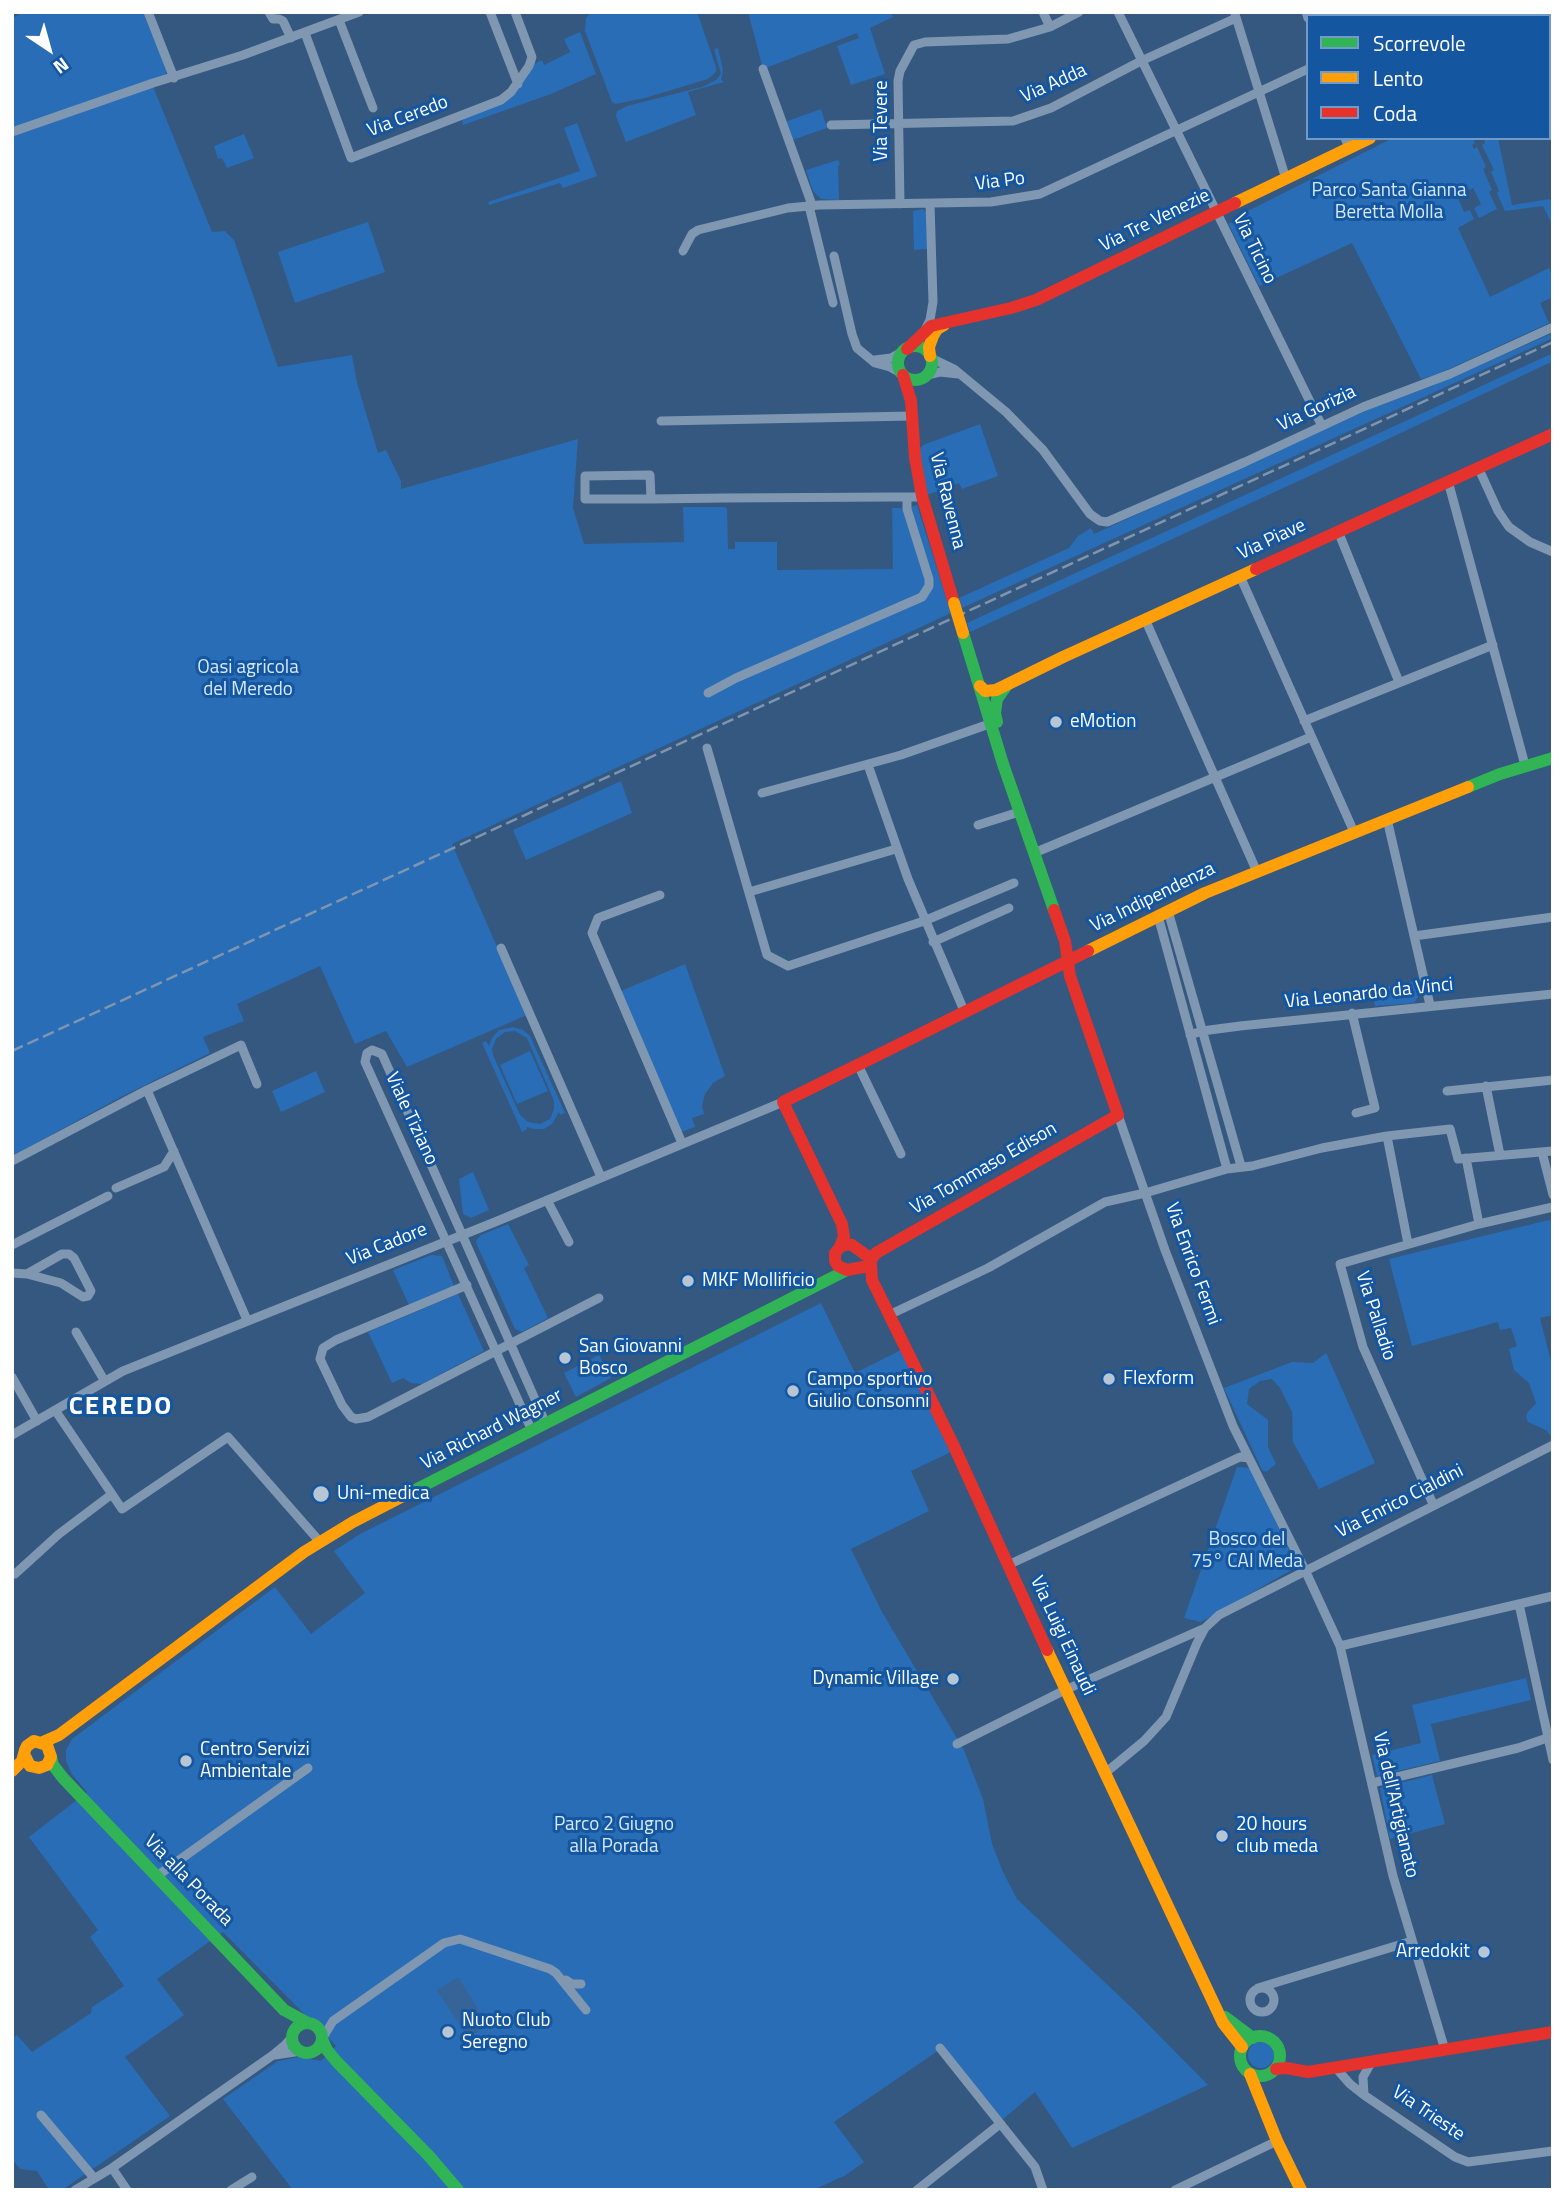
<!DOCTYPE html>
<html>
<head>
<meta charset="utf-8">
<style>
	body { margin:0 }
	#map { position:relative; width:1565px; height:2202px; overflow:hidden; background:#345880; font-family:"Titillium Web",sans-serif }
	canvas { display:block }
	.frame { position:absolute; inset:0; border:14px solid #fff; pointer-events:none }
	.legend { position:absolute; left:1306px; top:14px; width:245px; height:126px; box-sizing:border-box; background:#1456a0; border:2px solid #729ac6; margin:0; padding:9px 12px; list-style:none; font-size:21px; color:#fff }
	.legend li { display:flex; align-items:center; gap:14px; height:35px }
	.legend b { width:35px; border:2px solid #729ac6 }
	.north { position:absolute; left:14px; top:14px; width:70px; height:70px; -webkit-text-stroke:5px #1456a0; paint-order:stroke; rotate:144deg; font-size:19px; font-weight:700; line-height:28px; text-align:center; color:#fff }
	.north::after { content:''; display:block; margin:auto; width:24px; height:32px; background:#fff; clip-path:polygon(50% 0,100% 100%,50% 72%,0 100%) }
</style>
</head>
<body>
<div id="map">
<canvas width="1565" height="2202"></canvas>
<div class="frame"></div>
<ul class="legend">
<li><b style="height:9px;background:#30b455"></b>Scorrevole</li>
<li><b style="height:9px;background:#ff9f0a"></b>Lento</li>
<li><b style="height:9px;background:#e5322d"></b>Coda</li>
</ul>
<div class="north">N</div>
</div>
<script>
const context = document.querySelector('canvas').getContext('2d');
context.lineJoin = 'round';
function paint(path, color) {
  context.fillStyle = color;
  context.fill(path, 'evenodd');
}
function shape(rows) {
  const path = new Path2D();
  for (const r of rows) {
    if (r.length === 3) {
      path.moveTo(r[0] + r[2], r[1]);
      path.arc(r[0], r[1], r[2], 0, 2 * Math.PI);
      continue;
    }
    path.moveTo(r[0], r[1]);
    for (let i = 2; i < r.length; i += 2) path.lineTo(r[i], r[i + 1]);
  }
  return path;
}
function trace(path, color, width, dash) {
  context.strokeStyle = color;
  context.lineWidth = width;
  context.lineCap = dash ? 'butt' : 'round';
  context.setLineDash(dash || []);
  context.stroke(path);
}
function write(font, color, halo, rows, align = 'center') {
  context.font = font + ' "Titillium Web",sans-serif';
  context.lineWidth = 6;
  context.setLineDash([]);
  context.textBaseline = 'middle';
  context.strokeStyle = halo;
  context.fillStyle = color;
  for (const [text, x, y, turn = 0] of rows) {
    context.save();
    context.translate(x, y);
    context.rotate((+turn || 0) * Math.PI / 180);
    context.textAlign = isNaN(turn) ? turn : align;
    if (halo) context.strokeText(text, 0, 0);
    context.fillText(text, 0, 0);
    context.restore();
  }
}
paint(shape([
	[25,12,143,12,167,71,165,77,152,81,154,89,212,232,225,231,234,240,278,367,352,355,357,383,378,453,386,450,401,481,401,489,578,439,573,508,584,544,684,542,683,507,725,507,727,509,728,549,735,549,735,542,777,542,777,570,893,569,892,508,901,508,902,510,917,505,951,613,452,844,527,1015,407,1067,386,1031,355,1044,320,966,237,1004,244,1021,203,1037,210,1053,119,1098,12,1156,12,18],
	[591,12,598,12,599,14,604,12,697,12,716,67,716,72,708,79,645,98,615,104,612,102,585,31,586,18],
	[748,12,890,12,893,17,870,28,885,74,851,85,837,46,859,38,857,33,763,69],
	[580,32,596,74,551,94,463,125,462,120,494,106,534,64,542,60,544,65,570,52,564,39],
	[718,48,723,70,721,80,724,82,688,92,696,115,626,142,616,116,617,111,627,106,702,87,716,80,721,74,714,49],
	[821,109,827,128,792,140,785,122],
	[577,123,597,176,563,188,560,183,489,205,488,202,580,171,564,128],
	[244,134,254,158,227,168,222,158,218,159,214,146],
	[1393,138,1473,138,1475,143,1472,145,1474,149,1477,147,1486,167,1483,169,1492,190,1489,192,1497,209,1479,218,1474,208,1481,204,1473,188,1457,195,1464,212,1470,210,1474,219,1458,228,1490,297,1549,268,1553,276,1553,297,1540,303,1549,323,1438,374,1421,379,1352,243,1259,286,1228,223,1234,223,1234,218],
	[1479,138,1498,138,1512,205,1550,199,1553,206,1553,226,1543,206,1505,211,1497,193,1499,191,1491,172,1494,170,1482,145,1485,143,1484,139,1480,140],
	[838,160,840,165,838,166,839,200,821,199,813,191,806,170],
	[923,209,926,213,927,249,914,250,913,211],
	[368,222,385,272,295,303,278,252],
	[1553,333,1553,338,962,608,959,598,1069,548,1078,536,1091,528,1094,534,1372,408,1432,386],
	[1553,353,1553,361,1549,363,1316,473,970,632,967,623],
	[980,424,998,476,962,489,959,483,927,495,919,451,923,445],
	[621,781,632,813,526,860,513,830],
	[685,964,725,1076,713,1083,705,1094,702,1106,704,1114,692,1118,695,1127,681,1132,621,991],
	[1418,980,1421,993,1414,1003,1375,1006,1373,990],
	[513,1027,523,1030,530,1036,565,1113,560,1115,559,1112,552,1124,544,1129,535,1129,526,1127,527,1129,522,1132,482,1043,486,1041,489,1046,492,1038,499,1030],
	[515,1031,527,1038,554,1101,554,1109,550,1119,540,1124,528,1122,520,1115,493,1055,492,1049,496,1039,505,1032],
	[530,1051,548,1091,517,1104,500,1065],
	[316,1071,325,1092,281,1112,272,1091],
	[473,1172,489,1210,471,1218,463,1214,459,1179],
	[1553,1219,1553,1315,1540,1318,1553,1369,1553,1439,1546,1430,1528,1422,1526,1417,1527,1413,1536,1403,1529,1383,1514,1370,1509,1349,1517,1346,1511,1328,1500,1330,1498,1322,1412,1346,1389,1259],
	[508,1224,529,1265,524,1268,548,1318,522,1332,515,1329,477,1245,476,1241,481,1235],
	[431,1255,442,1256,454,1286,409,1305,393,1270],
	[458,1294,484,1351,422,1384,411,1383,403,1378,392,1383,368,1332],
	[821,1303,855,1373,901,1350,951,1452,911,1471,929,1511,851,1549,882,1612,964,1750,983,1799,992,1844,1003,1872,1017,1899,1134,2010,1208,2085,1072,2148,1035,2092,1002,2120,942,2048,834,2122,864,2162,846,2175,813,2190,293,2190,223,2099,278,2061,299,2057,321,2061,336,2046,223,1932,157,1979,184,2015,125,2057,170,2116,62,2190,49,2190,37,2171,20,2169,12,2159,12,2039,17,2035,32,2052,91,2013,92,2007,124,1986,90,1937,98,1930,29,1837,87,1792,71,1773,66,1761,66,1750,72,1739,275,1587,311,1634,365,1593,334,1551,360,1534],
	[1326,1353,1375,1463,1319,1489,1293,1442,1292,1412,1280,1388,1272,1379,1260,1381,1249,1389,1247,1404,1268,1420,1268,1447,1276,1464,1266,1472,1262,1470,1224,1388,1292,1362,1313,1363],
	[599,1355,611,1378,576,1397,564,1373],
	[1237,1467,1250,1468,1294,1560,1293,1569,1201,1622,1184,1618],
	[1526,1678,1531,1700,1431,1724,1440,1761,1377,1776,1372,1755,1421,1743,1412,1705],
	[1432,1775,1445,1824,1390,1839,1380,1788],
	[1261,2055,13]
]), '#296db6');
paint(shape([
	[458,1977,488,2025,468,2038,437,1990]
]), '#366499');
trace(shape([
	[148,12,174,78],
	[269,12,273,19,279,19,283,21,291,38],
	[490,12,518,84],
	[1043,12,1050,27],
	[1118,12,1322,426],
	[1306,12,1308,18],
	[1354,12,1355,16],
	[1235,14,1286,179],
	[1422,16,1430,12],
	[339,20,373,108],
	[305,33,351,158,501,100,511,92,529,66,532,57,515,12],
	[763,69,812,205],
	[831,125,1013,121,1051,108,1141,61,1236,18],
	[12,132,153,83,243,55,359,12],
	[1345,138,1349,148],
	[900,204,898,81,900,71,914,45,925,42,1008,39,1050,27,1079,12],
	[809,206,833,303],
	[683,251,692,234,698,230,788,208,819,205,991,202,1040,194,1308,69],
	[834,256,852,334,857,348,875,363,890,367,901,373],
	[925,330,930,320,933,302,930,204],
	[931,358,954,369,1006,412,1043,450,1090,514,1100,521,1107,522,1245,462,1363,407,1450,374,1553,327],
	[875,360,891,358,904,351],
	[927,375,940,372,958,374],
	[661,421,912,416],
	[1478,467,1498,511,1509,527,1530,542,1553,552],
	[1448,481,1525,765],
	[651,499,650,475,585,476,585,499,651,499,724,498,893,497,916,497,922,496],
	[1338,531,1399,682],
	[1240,576,1354,832],
	[1145,619,1257,872],
	[708,693,736,678,922,597,929,586,929,579,907,509,907,497],
	[1304,721,1493,645],
	[707,748,767,955,788,966,924,921,1014,883],
	[868,765,908,879,965,1013],
	[762,793,901,755,992,723],
	[1387,819,1430,1005],
	[978,825,1019,812],
	[1034,853,1311,737],
	[749,892,896,849],
	[660,895,598,918,592,933,682,1143],
	[1168,911,1241,1166],
	[1158,916,1227,1169],
	[1414,936,1553,917],
	[933,942,1009,908],
	[501,948,601,1177],
	[1352,1013,1375,1108,1356,1113],
	[1190,1035,1202,1031,1240,1026,1553,994],
	[858,1065,901,1154],
	[1486,1086,1500,1155],
	[147,1090,247,1320],
	[1447,1091,1553,1080],
	[1118,1115,1165,1250,1233,1426,1305,1570,1340,1646,1393,1876,1445,2050],
	[1387,1136,1408,1244],
	[1542,1152,1553,1195],
	[1466,1158,1479,1224],
	[12,1161,147,1090,241,1045,257,1084],
	[116,1188,164,1167,174,1151],
	[547,1200,569,1242],
	[12,1245,108,1196],
	[12,1273,27,1274,61,1283,83,1297,88,1296,91,1291,74,1258,69,1254,62,1254,27,1274],
	[467,1285,336,1340,323,1348,320,1359,342,1405,351,1417,356,1419,368,1417,599,1298],
	[889,1315,988,1268,1105,1202,1145,1193,1227,1169,1252,1166,1322,1148,1387,1136,1450,1129,1458,1159,1553,1151],
	[76,1332,104,1380],
	[12,1377,37,1421],
	[55,1410,122,1509,228,1437,320,1542],
	[532,1431,365,1062,367,1053,372,1050,382,1054,546,1424],
	[12,1435,123,1371,495,1222,783,1102],
	[1433,1504,1363,1347,1340,1264,1479,1224,1553,1207],
	[1008,1565,1240,1457,1249,1458],
	[15,1574,59,1534,112,1494],
	[1519,1604,1553,1760],
	[1340,1646,1553,1596],
	[957,1744,1065,1690,1205,1628],
	[1104,1774,1144,1741,1166,1717,1197,1643,1205,1628,1219,1615,1553,1445],
	[1372,1783,1518,1748,1553,1736],
	[157,1876,308,1768],
	[566,1980,572,1984,581,1984],
	[1262,2000,12],
	[1258,1988,1412,1941],
	[322,2039,333,2021,444,1943,460,1939,550,1969,556,1973,586,2010],
	[940,2048,1035,2167,1043,2190],
	[275,2055,301,2051],
	[1335,2067,1350,2084,1364,2095,1455,2157,1468,2162,1553,2151],
	[1364,2095,1363,2077,1372,2061],
	[41,2115,94,2178],
	[112,2168,127,2190],
	[75,2190,112,2168,273,2055,285,2045,293,2036],
	[231,2190,252,2177],
	[917,2190,1000,2124],
	[1175,2190,1277,2141]
]), '#7f97b0', 9);
trace(shape([
	[915,363,17],
	[963,633,1003,764,1054,910],
	[997,722,995,713,997,699,1007,685],
	[1468,787,1500,774,1553,758],
	[411,1492,847,1270],
	[51,1757,53,1765,63,1778,284,2010,308,2023],
	[1225,2017,1253,2038],
	[307,2038,15],
	[1260,2056,20],
	[322,2039,327,2050,337,2062,429,2156,458,2190]
]), '#30b455', 12);
trace(shape([
	[1235,203,1370,138],
	[930,356,929,347,933,336,937,329,944,325],
	[980,686,985,691,996,690,1063,657,1256,569],
	[1088,951,1205,893,1468,787],
	[1047,1650,1223,2023,1242,2047],
	[43,1742,59,1735,304,1552,353,1522,411,1492],
	[12,1771,22,1761,25,1750,27,1746,34,1741,47,1745,51,1757,47,1765,39,1768,30,1766,24,1754],
	[1250,2074,1277,2141,1301,2190]
]), '#ff9f0a', 12);
trace(shape([
	[1549,51,1553,49],
	[907,349,931,326,1011,308,1036,300,1235,203],
	[903,375,911,401,915,458,922,496,954,603],
	[1256,569,1553,434],
	[847,1244,852,1245,870,1258,869,1266,847,1270,838,1266,835,1261,835,1253,840,1247,847,1244],
	[840,1247,844,1236,842,1224,783,1102,1088,951],
	[871,1260,876,1253,1118,1115,1070,976,1065,941,1054,910],
	[871,1264,872,1280,952,1442,1047,1650],
	[1276,2069,1286,2068,1308,2072,1553,2032]
]), '#e5322d', 12);
trace(shape([
	[12,1051,1553,342]
]), '#7f95af', 2.5, [12, 5]);
trace(shape([
	[954,603,963,633]
]), '#ff9f0a', 12);
for (const [x, y, r, color] of [
	[1056,722,7,"#b8c5d3"],
	[688,1281,7,"#b8c5d3"],
	[565,1358,7,"#b8c5d3"],
	[1109,1379,7,"#b8c5d3"],
	[793,1391,7,"#b8c5d3"],
	[321,1494,9,"#b8c5d3"],
	[953,1679,7,"#b8c5d3"],
	[186,1761,7,"#b8c5d3"],
	[1222,1836,7,"#b8c5d3"],
	[1484,1952,7,"#b8c5d3"],
	[448,2032,7,"#b8c5d3"]
]) {
  const dot = new Path2D();
  dot.arc(x, y, r, 0, 2 * Math.PI);
  context.fillStyle = color;
  context.fill(dot);
  trace(dot, '#1456a0', 2.5);
}
write('19px', '#fff', '#1456a0', [
	["Via Adda",1054,84,-24],
	["Via Ceredo",408,117,-21],
	["Via Tevere",882,121,-90],
	["Via Po",1000,182,-7],
	["Via Tre Venezie",1155,221,-26],
	["Via Ticino",1254,249,64],
	["Via Gorizia",1317,409,-25],
	["Via Ravenna",947,501,76],
	["Via Piave",1272,540,-25],
	["Via Indipendenza",1153,898,-26],
	["Via Leonardo da Vinci",1369,994,-6],
	["Viale Tiziano",411,1119,65],
	["Via Tommaso Edison",984,1169,-30],
	["Via Cadore",387,1245,-22],
	["Via Enrico Fermi",1192,1264,70],
	["Via Palladio",1375,1316,72],
	["Via Richard Wagner",492,1430,-27],
	["Via Enrico Cialdini",1400,1502,-27],
	["Via Luigi Einaudi",1062,1636,65],
	["Via dell'Artigianato",1395,1805,77],
	["Via alla Porada",188,1881,46],
	["Via Trieste",1428,2114,34]
]);
write('19px', '#d6e9fd', '#1456a0', [
	["Parco Santa Gianna",1389,191],
	["Beretta Molla",1389,213],
	["Oasi agricola",248,668],
	["del Meredo",248,690],
	["Bosco del",1247,1540],
	["75° CAI Meda",1247,1562],
	["Parco 2 Giugno",614,1825],
	["alla Porada",614,1847]
]);
write('19px', '#fff', '#1456a0', [
	["eMotion",1070,722],
	["MKF Mollificio",702,1281],
	["San Giovanni",579,1347],
	["Bosco",579,1369],
	["Flexform",1123,1379],
	["Campo sportivo",807,1380],
	["Giulio Consonni",807,1402],
	["Uni-medica",337,1494],
	["Dynamic Village",939,1679,"right"],
	["Centro Servizi",200,1750],
	["Ambientale",200,1772],
	["20 hours",1236,1825],
	["club meda",1236,1847],
	["Arredokit",1470,1952,"right"],
	["Nuoto Club",462,2021],
	["Seregno",462,2043]
], 'left');
context.letterSpacing = '2px';
write('bold 26px', '#fff', '#1456a0', [
	["CEREDO",121,1408]
]);
context.letterSpacing = '0px';
</script>
</body>
</html>
